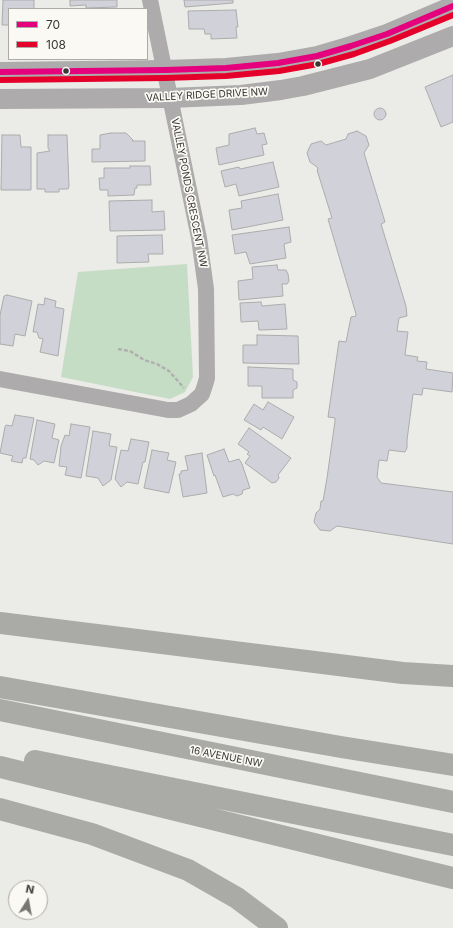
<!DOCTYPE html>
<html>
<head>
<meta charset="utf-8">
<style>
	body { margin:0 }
	#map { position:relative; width:453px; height:928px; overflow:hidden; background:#ebebe7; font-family:Inter,sans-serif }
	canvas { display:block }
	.legend { position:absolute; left:8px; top:8px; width:140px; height:52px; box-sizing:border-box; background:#fbf9f3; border:1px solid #adaba7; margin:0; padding:5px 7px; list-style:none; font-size:12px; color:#373734 }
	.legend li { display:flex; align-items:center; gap:8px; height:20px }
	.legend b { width:20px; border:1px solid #adaba7 }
	.north { position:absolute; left:8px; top:880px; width:40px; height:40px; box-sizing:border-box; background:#fbf9f3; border:1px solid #adaba7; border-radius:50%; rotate:11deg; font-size:11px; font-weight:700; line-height:16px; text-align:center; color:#373734 }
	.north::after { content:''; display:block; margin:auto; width:14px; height:18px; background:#767673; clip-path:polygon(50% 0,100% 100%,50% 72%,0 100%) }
</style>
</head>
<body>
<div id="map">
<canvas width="453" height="928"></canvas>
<ul class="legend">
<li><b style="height:5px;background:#e5007d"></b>70</li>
<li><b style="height:5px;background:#e4002b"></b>108</li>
</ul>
<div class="north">N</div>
</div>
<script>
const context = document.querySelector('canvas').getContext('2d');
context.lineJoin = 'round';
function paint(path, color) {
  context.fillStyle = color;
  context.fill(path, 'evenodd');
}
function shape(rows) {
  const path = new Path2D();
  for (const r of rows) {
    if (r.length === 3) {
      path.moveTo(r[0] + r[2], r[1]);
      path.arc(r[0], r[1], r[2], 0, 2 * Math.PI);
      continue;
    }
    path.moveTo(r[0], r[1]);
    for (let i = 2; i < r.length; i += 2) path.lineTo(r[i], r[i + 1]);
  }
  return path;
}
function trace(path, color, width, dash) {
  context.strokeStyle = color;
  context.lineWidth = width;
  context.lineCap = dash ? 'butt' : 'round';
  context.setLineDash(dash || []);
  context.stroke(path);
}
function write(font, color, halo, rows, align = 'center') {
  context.font = font + ' Inter,sans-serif';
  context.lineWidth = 3.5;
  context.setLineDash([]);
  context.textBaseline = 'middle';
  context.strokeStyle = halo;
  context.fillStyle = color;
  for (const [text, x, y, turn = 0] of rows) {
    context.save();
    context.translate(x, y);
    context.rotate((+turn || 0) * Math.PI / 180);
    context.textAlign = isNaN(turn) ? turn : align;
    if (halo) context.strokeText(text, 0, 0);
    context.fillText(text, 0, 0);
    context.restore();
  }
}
paint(shape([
	[187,264,193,377,185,392,170,399,61,377,78,272]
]), '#c6ddc5');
const building = shape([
	[3,0,34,0,34,9,9,9,9,25,2,25,3,0],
	[70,0,117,0,117,7,86,8,86,5,70,6,70,0],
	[184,0,233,0,233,3,185,7,184,0],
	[236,10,238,27,236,27,237,38,211,39,211,34,205,34,204,29,189,29,188,11,236,10],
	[453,75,453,122,441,127,425,87,453,75],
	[380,114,6],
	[255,128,257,134,264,133,267,144,262,145,264,155,219,165,216,148,229,145,229,134,255,128],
	[357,131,366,136,369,145,364,153,385,222,381,224,406,306,407,316,399,318,397,331,408,332,405,355,418,357,417,361,427,362,426,369,453,373,452,392,423,388,422,395,413,394,407,440,407,448,405,452,389,450,387,461,379,460,377,477,381,483,453,492,453,544,337,526,330,531,320,530,314,522,316,513,320,509,321,501,323,501,327,478,335,421,335,418,328,417,339,341,346,342,351,317,356,316,356,314,328,219,332,218,317,170,318,169,317,167,310,162,307,153,311,144,321,141,326,145,346,139,348,134,357,131],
	[111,133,126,133,133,140,132,141,145,141,145,161,92,162,92,149,100,149,100,135,111,133],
	[2,135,20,135,21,147,31,147,31,190,1,190,2,135],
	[48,135,67,135,69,186,68,189,59,189,59,192,45,192,45,189,37,189,37,153,50,151,48,148,48,135],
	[273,162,279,187,239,196,236,184,225,187,221,171,239,167,240,169,273,162],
	[130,166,150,166,151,185,137,185,137,188,135,188,134,195,108,196,108,190,100,190,99,178,104,178,104,168,130,168,130,166],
	[278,194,283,220,232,230,229,210,242,208,241,201,278,194],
	[152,200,152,212,164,211,165,230,110,231,109,201,152,200],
	[289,227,291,242,284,244,286,258,250,264,246,252,235,254,232,235,289,227],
	[162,235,163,254,148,254,149,262,117,263,117,236,162,235],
	[277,265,278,270,286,270,288,274,289,281,287,284,282,284,283,296,239,300,238,281,253,279,252,267,277,265],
	[7,295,32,301,25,336,15,334,13,346,0,344,0,315,4,296,7,295],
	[45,298,56,301,55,307,64,309,58,356,40,352,43,339,39,338,37,332,33,332,38,304,44,305,45,298],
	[261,302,262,306,285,304,287,329,261,330,259,330,258,321,241,322,240,303,261,302],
	[257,335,298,336,299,364,243,363,243,345,257,345,257,335],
	[248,367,293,369,293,380,297,382,297,388,293,390,293,398,262,398,262,386,248,386,248,367],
	[268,402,294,417,282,439,263,427,261,430,244,420,254,404,263,410,268,402],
	[15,415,34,418,26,458,23,458,22,463,11,461,13,456,0,453,5,427,6,425,12,426,15,415],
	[37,420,55,424,52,438,59,440,54,463,44,461,38,465,34,460,30,459,37,420],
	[71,424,90,427,81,478,65,475,67,467,59,466,61,446,65,435,69,436,71,424],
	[249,428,291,458,278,475,279,478,276,482,272,483,245,463,250,456,247,454,249,452,238,444,249,428],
	[93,431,111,434,109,446,117,447,111,480,103,486,98,478,86,476,93,431],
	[131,439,149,442,145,462,143,462,138,484,127,482,121,487,115,479,121,450,128,451,131,439],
	[224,449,229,462,239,459,242,464,250,488,243,490,242,494,237,496,233,494,223,497,215,475,214,476,207,455,224,449],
	[152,450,169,453,167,460,176,462,169,493,144,488,152,450],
	[202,453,207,493,183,497,179,474,181,474,181,471,188,470,185,456,202,453]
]);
paint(building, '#d1d1da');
trace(building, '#acacac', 1);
trace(shape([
	[118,349,130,351,144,360,157,364,169,371,184,388]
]), '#b0b0af', 2.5, [4, 2]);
trace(shape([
	[0,379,168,410,178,410,191,404,202,394,205,385,207,378,206,289,199,238,150,0]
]), '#adabab', 16);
trace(shape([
	[0,72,165,70,226,68,278,63,317,56,351,46,387,34,453,6],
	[0,99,170,98,241,95,281,90,303,86,370,69,453,36]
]), '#adabab', 20);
trace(shape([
	[0,623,403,673,453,676],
	[0,687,341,747,453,765],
	[0,710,453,802],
	[35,761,453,845],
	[0,767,453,878],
	[0,809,92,834,188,870,237,898,277,928]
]), '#aaaaa7', 22);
trace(shape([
	[0,72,165,70,226,68,278,63,317,56,351,46,387,34,453,6]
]), '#e5007d', 6);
trace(shape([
	[0,80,165,78,226,76,279,71,318,64,354,54,390,41,453,15]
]), '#e4002b', 6);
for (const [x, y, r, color] of [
	[318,64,3.5,"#373734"],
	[66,71,3.5,"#373734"]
]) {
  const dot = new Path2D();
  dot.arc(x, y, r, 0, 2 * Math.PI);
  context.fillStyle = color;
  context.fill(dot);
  trace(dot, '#fbf9f3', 1.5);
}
write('10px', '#373734', '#fbf9f3', [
	["VALLEY RIDGE DRIVE NW",207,95,-3],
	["VALLEY PONDS CRESCENT NW",189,193,79],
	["16 AVENUE NW",226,757,11]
]);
</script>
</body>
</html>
